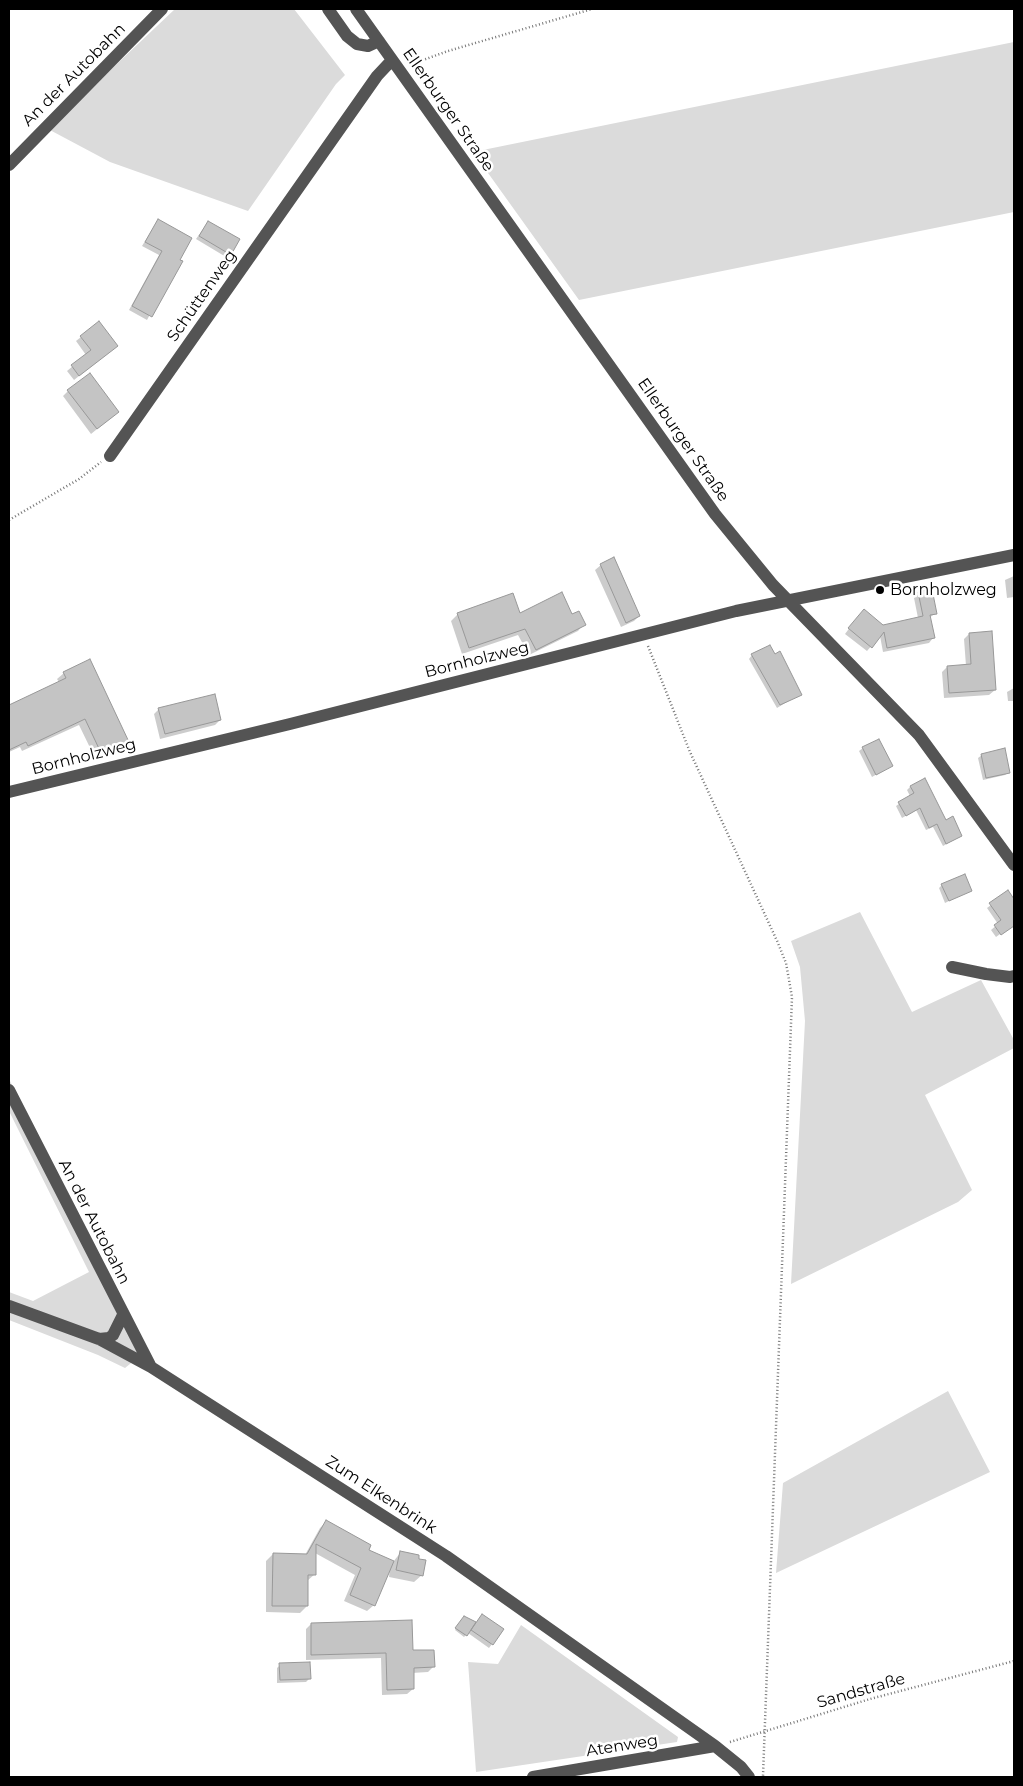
<!DOCTYPE html>
<html>
<head>
<meta charset="utf-8">
<style>
	body { margin:0 }
	#map { position:relative; width:1023px; height:1786px; overflow:hidden; background:#fff; font-family:Montserrat,sans-serif }
	canvas { display:block }
	.frame { position:absolute; inset:0; border:10px solid #000; pointer-events:none }
</style>
</head>
<body>
<div id="map">
<canvas width="1023" height="1786"></canvas>
<div class="frame"></div>
</div>
<script>
const context = document.querySelector('canvas').getContext('2d');
context.lineJoin = 'round';
function paint(path, color) {
  context.fillStyle = color;
  context.fill(path, 'evenodd');
}
function shape(rows) {
  const path = new Path2D();
  for (const r of rows) {
    path.moveTo(r[0], r[1]);
    for (let i = 2; i < r.length; i += 2) path.lineTo(r[i], r[i + 1]);
  }
  return path;
}
function trace(path, color, width, dash) {
  context.strokeStyle = color;
  context.lineWidth = width;
  context.lineCap = dash ? 'butt' : 'round';
  context.setLineDash(dash || []);
  context.stroke(path);
}
function write(font, color, halo, rows, align = 'center') {
  context.font = font + ' Montserrat,sans-serif';
  context.lineWidth = 5;
  context.setLineDash([]);
  context.textBaseline = 'middle';
  context.strokeStyle = halo;
  context.fillStyle = color;
  for (const [text, x, y, turn = 0] of rows) {
    context.save();
    context.translate(x, y);
    context.rotate((+turn || 0) * Math.PI / 180);
    context.textAlign = isNaN(turn) ? turn : align;
    if (halo) context.strokeText(text, 0, 0);
    context.fillText(text, 0, 0);
    context.restore();
  }
}
paint(shape([
	[175,9,294,9,345,75,336,84,248,211,110,162,48,129],
	[1014,42,1014,212,579,300,473,152],
	[860,912,912,1012,981,980,1014,1040,1014,1048,925,1095,972,1190,958,1202,791,1284,805,1021,800,967,791,941],
	[9,1079,138,1341,146,1351,125,1368,98,1355,9,1320,9,1292,33,1301,89,1272,9,1111],
	[948,1391,990,1472,776,1573,783,1483],
	[521,1625,678,1737,677,1742,476,1772,468,1662,498,1664]
]), '#dbdbdb');
paint(shape([
	[158,220,191,238,147,320,129,310,159,255,142,246],
	[208,222,230,254,226,257,196,239],
	[81,337,117,346,74,380,67,371,86,355,76,341],
	[68,391,118,412,91,434,63,396],
	[601,565,639,616,634,621,621,627,595,570],
	[1014,576,1014,597,1007,598,1005,580],
	[919,593,936,613,929,618,933,638,929,643,883,652,880,636,867,651,845,634,859,615,883,626,918,618,914,598],
	[458,614,572,616,584,624,578,631,529,655,518,635,462,654,451,621],
	[969,634,995,690,989,695,944,698,942,672,947,667,966,666,964,639],
	[752,655,800,694,777,708,749,659],
	[64,673,128,742,121,748,96,760,79,725,22,751,20,747,9,752,9,706,59,682,57,679],
	[1014,688,1014,701,1008,701,1007,692],
	[159,709,220,720,215,725,160,739,154,714],
	[863,748,891,766,872,777,859,751],
	[982,755,1009,772,1005,775,983,780,978,758],
	[924,779,945,821,961,836,943,846,933,827,926,830,916,810,902,818,896,806,910,796,907,790,910,787],
	[942,885,971,890,945,903,939,888],
	[1008,892,1014,901,1014,924,996,937,991,930,998,924,987,908],
	[326,1522,367,1551,393,1562,401,1552,422,1575,414,1582,389,1577,390,1567,374,1605,367,1611,344,1601,355,1575,315,1553,315,1574,307,1581,307,1606,300,1613,266,1612,266,1561,273,1554,305,1555,320,1528],
	[464,1617,476,1623,492,1644,489,1648,468,1633,464,1637,455,1630],
	[311,1624,412,1651,433,1667,428,1672,412,1673,413,1689,407,1694,382,1695,381,1658,306,1660,306,1629],
	[280,1665,310,1678,306,1682,277,1683,277,1668]
]), '#0003');
const building = shape([
	[158,219,192,238,180,260,183,261,152,317,132,306,162,251,145,242,158,219],
	[208,221,240,239,231,255,199,236,208,221],
	[99,321,118,346,79,376,71,365,91,350,80,336,99,321],
	[90,373,119,412,97,429,67,390,90,373],
	[614,557,640,616,626,623,600,564,614,557],
	[932,589,937,614,930,615,935,638,887,648,884,632,872,648,848,628,864,609,883,625,923,616,918,592,932,589],
	[562,592,572,614,579,611,586,625,536,650,525,629,469,648,457,613,513,593,520,613,562,592],
	[992,631,996,690,949,693,947,666,971,664,969,633,992,631],
	[770,645,775,654,780,651,802,695,780,705,751,654,770,645],
	[90,659,129,742,102,755,85,719,28,746,26,742,9,750,9,705,66,678,63,672,90,659],
	[215,694,221,720,165,734,158,708,215,694],
	[879,739,893,766,876,775,862,747,879,739],
	[1005,748,1010,773,986,778,981,754,1005,748],
	[925,778,946,820,953,816,962,836,946,844,937,824,929,828,920,808,906,816,898,802,914,793,910,786,925,778],
	[965,874,972,891,949,901,941,884,965,874],
	[1008,890,1014,899,1014,926,1001,935,994,925,1001,920,989,903,1008,890],
	[326,1520,371,1545,369,1550,394,1561,375,1606,350,1595,361,1568,316,1544,316,1575,308,1575,308,1606,272,1606,273,1553,307,1554,326,1520],
	[400,1551,419,1555,419,1559,426,1560,423,1576,396,1570,400,1551],
	[482,1614,504,1629,493,1645,471,1630,482,1614],
	[464,1616,476,1622,467,1636,455,1628,464,1616],
	[412,1620,413,1650,434,1650,435,1667,414,1668,414,1689,387,1690,386,1653,311,1655,311,1623,412,1620],
	[310,1662,311,1679,280,1680,279,1663,310,1662]
]);
paint(building, '#c4c4c4');
trace(building, '#989898', 1);
trace(shape([
	[412,64,448,51,592,9],
	[9,520,79,479,101,462],
	[648,646,690,752,778,943,786,963,792,997,763,1776],
	[730,1742,870,1699,1014,1661]
]), '#767676', 2.5, [1, 2.5]);
trace(shape([
	[328,9,347,36,357,44,368,46,379,41],
	[356,9,715,514,773,585,919,735,1014,865],
	[9,165,162,9],
	[110,456,377,76,392,60],
	[9,792,290,724,736,611,1014,555],
	[952,967,986,974,1010,977,1014,976],
	[9,1090,151,1367],
	[9,1306,99,1339,151,1367,446,1556,715,1746,741,1767,749,1777],
	[99,1339,109,1338,113,1335,123,1315],
	[533,1777,715,1746]
]), '#545454', 12);
for (const [x, y, r, color] of [
	[880,590,5,"#000"]
]) {
  const dot = new Path2D();
  dot.arc(x, y, r, 0, 2 * Math.PI);
  context.fillStyle = color;
  context.fill(dot);
  trace(dot, '#fff', 2);
}
write('16px', '#000', '#fff', [
	["An der Autobahn",74,75,-45],
	["Ellerburger Straße",448,110,55],
	["Schüttenweg",202,296,-55],
	["Ellerburger Straße",683,440,55],
	["Bornholzweg",477,660,-14],
	["Bornholzweg",84,757,-14],
	["An der Autobahn",94,1222,63],
	["Zum Elkenbrink",381,1495,33],
	["Sandstraße",861,1691,-16],
	["Atenweg",622,1746,-9]
]);
write('16px', '#000', '#fff', [
	["Bornholzweg",890,590]
], 'left');
</script>
</body>
</html>
